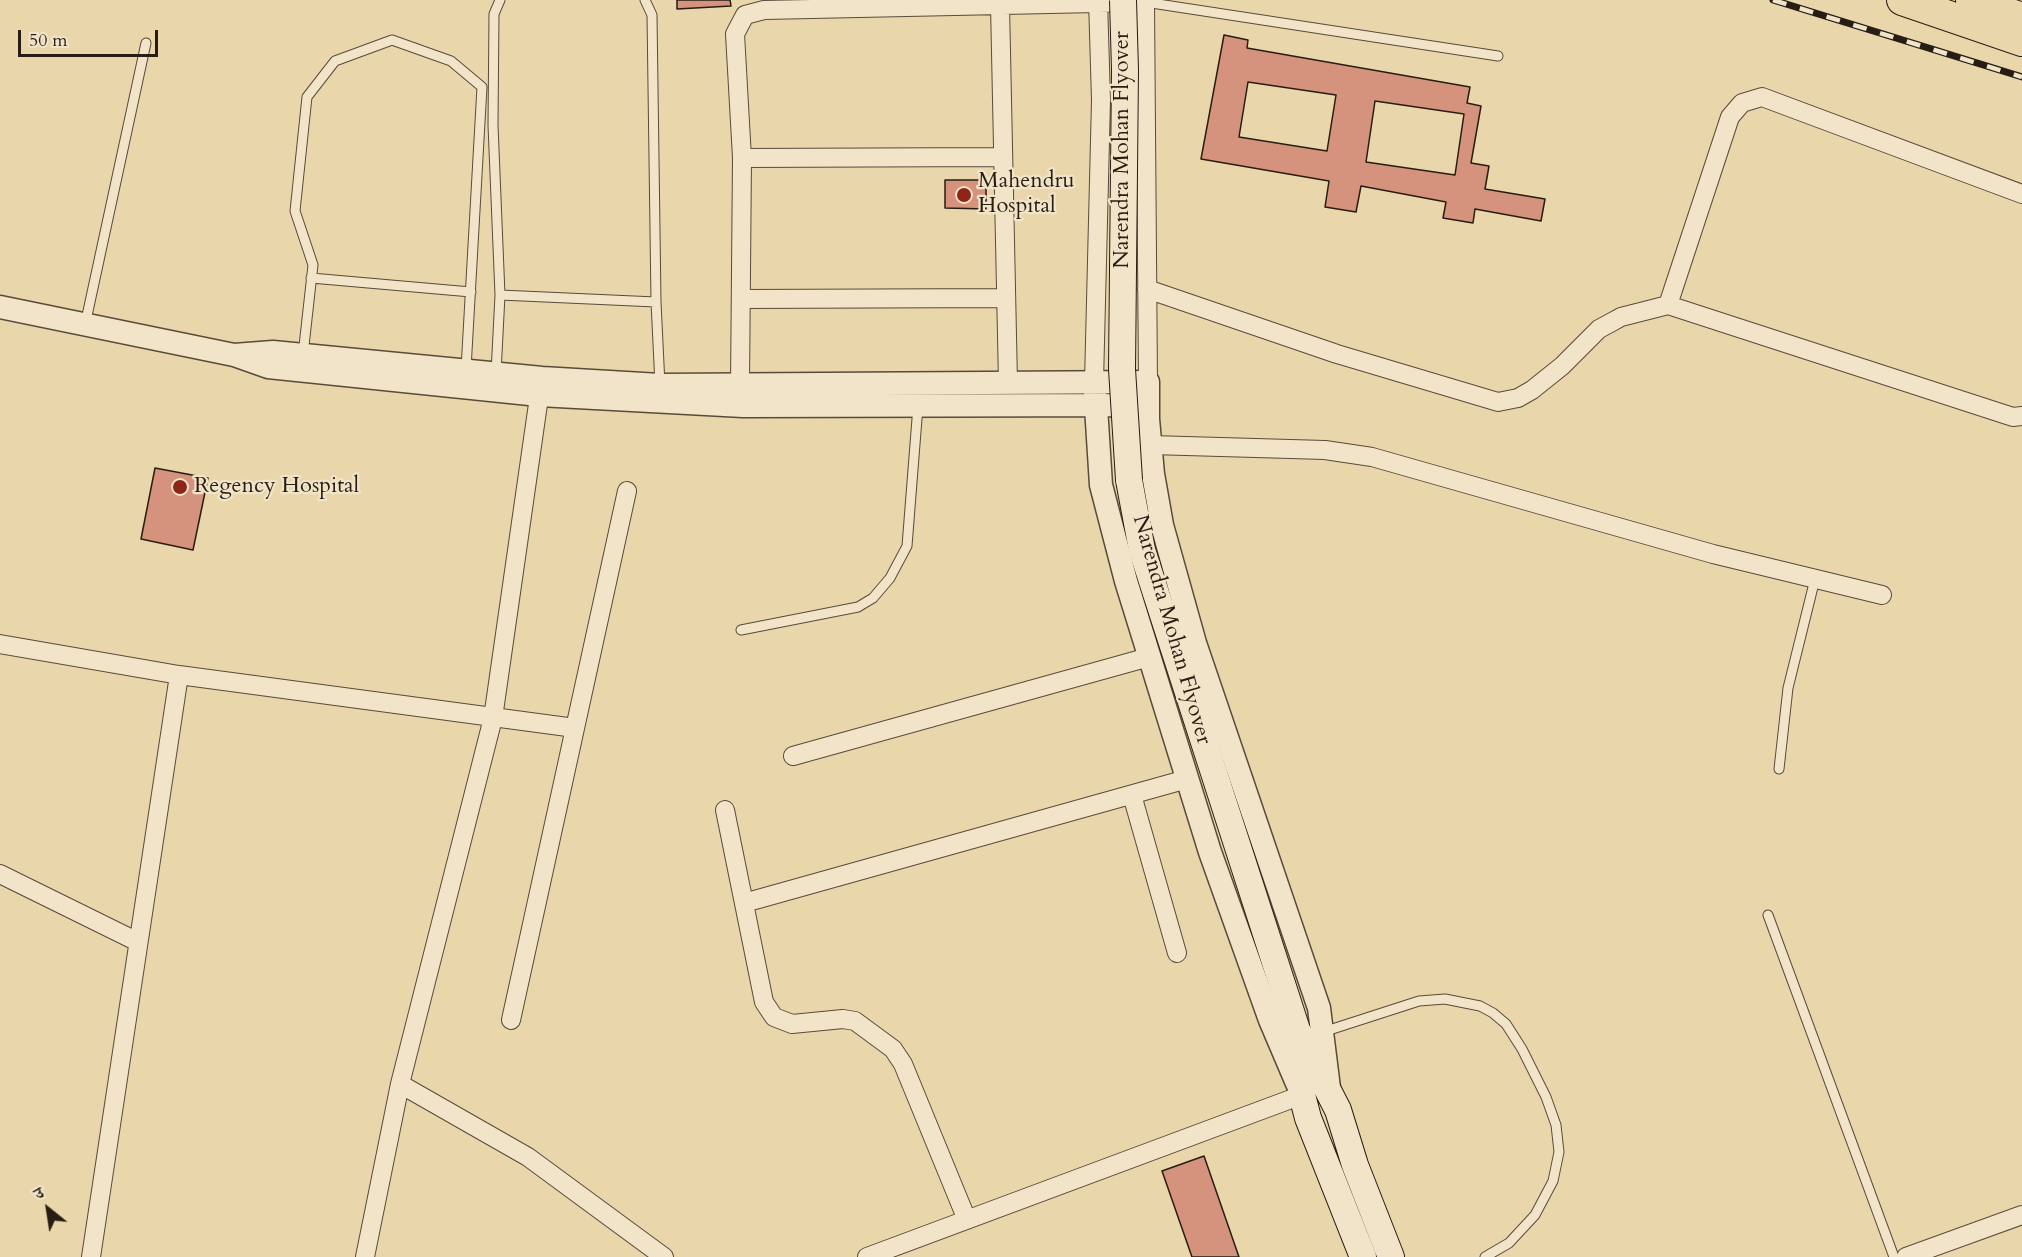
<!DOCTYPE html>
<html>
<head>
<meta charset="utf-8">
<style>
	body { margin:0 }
	#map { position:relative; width:2022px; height:1257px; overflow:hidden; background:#e9d6ab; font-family:Cardo,"Noto Serif Devanagari",serif }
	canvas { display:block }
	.north { position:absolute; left:18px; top:1179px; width:60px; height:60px; -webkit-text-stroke:4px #f1e4c8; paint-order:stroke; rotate:330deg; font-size:16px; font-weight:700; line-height:24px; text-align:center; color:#271d14 }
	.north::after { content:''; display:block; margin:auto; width:21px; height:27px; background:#271d14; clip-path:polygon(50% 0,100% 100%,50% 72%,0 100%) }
	.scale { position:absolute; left:18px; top:30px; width:140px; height:27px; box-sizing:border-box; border:3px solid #271d14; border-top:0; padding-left:8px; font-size:18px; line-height:21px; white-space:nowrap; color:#271d14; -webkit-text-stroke:4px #f1e4c8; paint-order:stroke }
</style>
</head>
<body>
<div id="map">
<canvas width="2022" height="1257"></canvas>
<div class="north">उ</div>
<div class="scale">50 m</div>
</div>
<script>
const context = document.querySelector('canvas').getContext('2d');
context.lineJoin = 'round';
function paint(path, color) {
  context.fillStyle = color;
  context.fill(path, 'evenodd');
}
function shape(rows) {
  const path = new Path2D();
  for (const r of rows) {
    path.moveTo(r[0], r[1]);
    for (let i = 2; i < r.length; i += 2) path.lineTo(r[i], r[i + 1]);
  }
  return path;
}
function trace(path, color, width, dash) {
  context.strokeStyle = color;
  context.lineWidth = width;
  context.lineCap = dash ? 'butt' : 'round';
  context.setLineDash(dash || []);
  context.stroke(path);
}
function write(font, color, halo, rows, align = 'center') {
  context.font = font + ' Cardo,serif';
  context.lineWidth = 4.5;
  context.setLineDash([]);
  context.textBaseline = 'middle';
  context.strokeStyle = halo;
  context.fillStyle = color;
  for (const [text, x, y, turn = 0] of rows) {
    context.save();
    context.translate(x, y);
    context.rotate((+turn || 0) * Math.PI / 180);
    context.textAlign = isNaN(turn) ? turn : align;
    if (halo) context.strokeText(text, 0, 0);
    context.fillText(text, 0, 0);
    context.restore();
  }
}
const building = shape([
	[677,0,730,0,731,6,677,9,677,0],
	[1224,35,1248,40,1247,48,1470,87,1467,103,1481,106,1471,163,1489,166,1485,189,1545,199,1541,221,1475,209,1473,223,1443,218,1446,202,1361,186,1356,212,1325,207,1329,181,1201,159,1224,35],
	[1248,82,1336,95,1327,151,1239,137,1248,82],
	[1375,101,1464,114,1455,175,1366,162,1375,101],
	[945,180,986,180,986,209,945,208,945,180],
	[155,468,208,478,193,550,141,539,155,468],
	[1204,1156,1239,1257,1192,1257,1162,1171,1204,1156]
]);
paint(building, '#d5927c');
trace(building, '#271d14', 1.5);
const service = shape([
	[500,0,494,14,493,125,500,295,656,302],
	[645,0,652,15,656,302,660,385],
	[1145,2,1498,56],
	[311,278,471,292],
	[85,325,146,43],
	[303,355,313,265,295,211,307,97,335,61,392,40,451,61,482,87,466,369],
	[496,373,500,295],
	[741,630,858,607,873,598,890,578,907,546,918,406],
	[1779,769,1788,688,1815,579],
	[1768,915,1894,1257],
	[1323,1032,1419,1001,1445,999,1480,1006,1493,1013,1506,1024,1522,1049,1546,1097,1556,1125,1559,1152,1553,1181,1535,1215,1509,1243,1485,1257]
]);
const minor = shape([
	[1000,5,1008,383],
	[742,158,1003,157],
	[2022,194,1762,97,1742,103,1730,117,1668,305,2013,417,2022,416],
	[1147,289,1337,354,1498,402,1518,398,1532,390,1562,366,1599,329,1612,322,1621,317,1668,305],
	[741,299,1006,298],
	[1094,382,1101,100,1098,0],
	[740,384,742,158,735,34,745,15,764,10,1145,2,1148,382],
	[1151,445,1325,450,1372,457,1713,554,1882,595],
	[0,644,179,675,575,728],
	[793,756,1149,657],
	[1132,795,1177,953],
	[725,810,764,1002,774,1017,792,1024,843,1019,855,1021,893,1049,903,1064,967,1220],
	[0,874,138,942],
	[744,903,1187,779],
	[511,1020,627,491],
	[400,1084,528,1157,664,1257],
	[91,1257,179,675],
	[365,1257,400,1084,493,718,541,383],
	[867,1257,1302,1095],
	[1906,1257,2022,1215]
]);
const tertiary = shape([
	[0,307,234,355,268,367,539,395,743,406,1142,405],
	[234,355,273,352,542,378,660,385,1148,382,1148,419,1153,474,1162,525,1195,643,1319,1008,1329,1088],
	[1095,391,1101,485,1126,581,1210,852,1270,1020,1299,1088]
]);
const secondary = shape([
	[1129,480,1142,550,1297,1030,1338,1110,1355,1165,1391,1257],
	[1298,1042,1302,1095,1308,1118,1363,1257]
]);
const trunk = shape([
	[1902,0,2022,41],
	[1971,0,2022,18]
]);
trace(service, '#584b3a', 11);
trace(minor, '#584b3a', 20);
trace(tertiary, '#584b3a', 25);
trace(secondary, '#271d14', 28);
trace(trunk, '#271d14', 32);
trace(service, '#f1e4c8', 9);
trace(minor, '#f1e4c8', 18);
trace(tertiary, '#f1e4c8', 22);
trace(secondary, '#f1e4c8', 26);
trace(trunk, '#e9d6ab', 30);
const rail = shape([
	[1773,0,2022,77]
]);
trace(rail, '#271d14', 7);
trace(rail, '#f1e4c8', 4.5, [14]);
const secondaryBridge = shape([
	[1123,0,1125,70,1122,369,1129,480]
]);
trace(secondaryBridge, '#271d14', 28, []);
trace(secondaryBridge, '#f1e4c8', 26);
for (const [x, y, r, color] of [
	[964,195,8,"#8f2418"],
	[180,487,8,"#8f2418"]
]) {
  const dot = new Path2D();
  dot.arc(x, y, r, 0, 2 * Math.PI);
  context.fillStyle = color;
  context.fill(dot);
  trace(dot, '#f1e4c8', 2);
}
write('22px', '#271d14', '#f1e4c8', [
	["Narendra Mohan Flyover",1123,150,-90],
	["Narendra Mohan Flyover",1171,630,74]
]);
write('22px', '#271d14', '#f1e4c8', [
	["Mahendru",978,182],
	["Hospital",978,207],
	["Regency Hospital",194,487]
], 'left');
</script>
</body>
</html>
